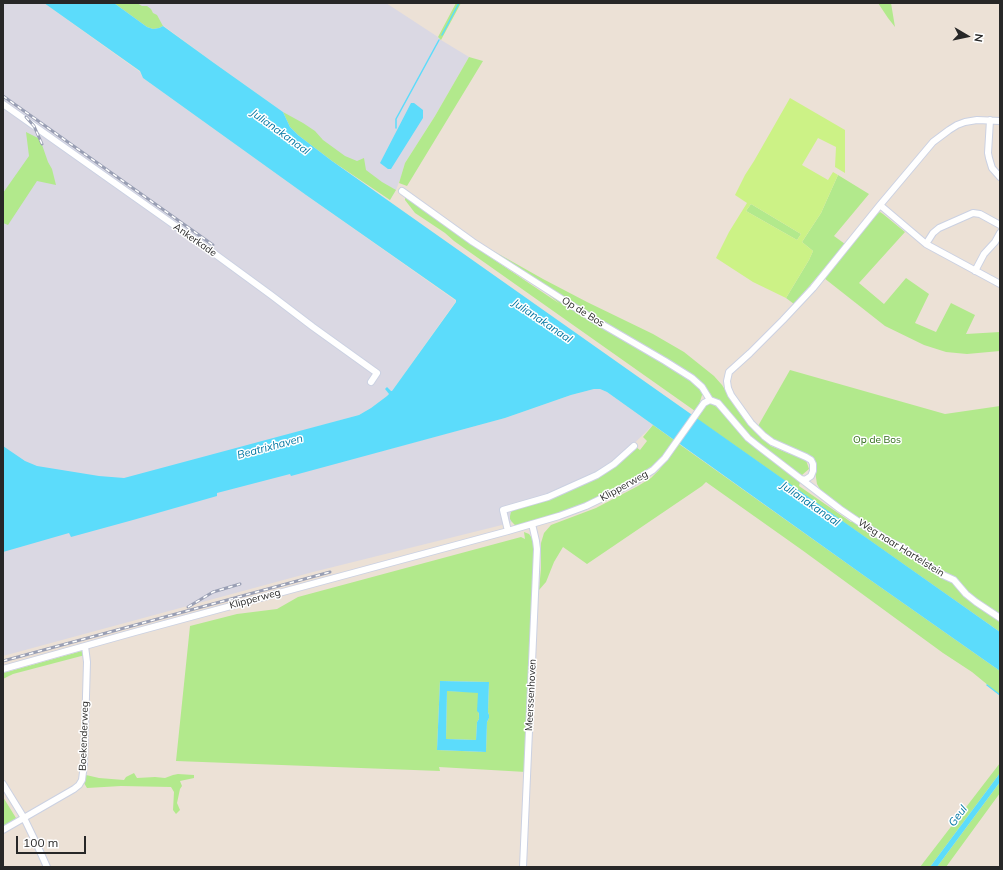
<!DOCTYPE html>
<html>
<head>
<meta charset="utf-8">
<style>
	body { margin:0 }
	#map { position:relative; width:1003px; height:870px; overflow:hidden; background:#ece1d6; font-family:Mulish,sans-serif }
	canvas { display:block }
	.frame { position:absolute; inset:0; border:4px solid #272727; pointer-events:none }
	.north { position:absolute; left:947px; top:16px; width:40px; height:40px; -webkit-text-stroke:3px #fff; paint-order:stroke; rotate:99deg; font-size:11px; font-weight:700; line-height:16px; text-align:center; color:#272727 }
	.north::after { content:''; display:block; margin:auto; width:14px; height:18px; background:#272727; clip-path:polygon(50% 0,100% 100%,50% 72%,0 100%) }
	.scale { position:absolute; left:16px; top:836px; width:70px; height:18px; box-sizing:border-box; border:2px solid #272727; border-top:0; padding-left:5px; font-size:12px; line-height:14px; white-space:nowrap; color:#272727; -webkit-text-stroke:3px #fff; paint-order:stroke }
</style>
</head>
<body>
<div id="map">
<canvas width="1003" height="870"></canvas>
<div class="frame"></div>
<div class="north">N</div>
<div class="scale">100 m</div>
</div>
<script>
const context = document.querySelector('canvas').getContext('2d');
context.lineJoin = 'round';
function paint(path, color) {
  context.fillStyle = color;
  context.fill(path, 'evenodd');
}
function shape(rows) {
  const path = new Path2D();
  for (const r of rows) {
    path.moveTo(r[0], r[1]);
    for (let i = 2; i < r.length; i += 2) path.lineTo(r[i], r[i + 1]);
  }
  return path;
}
function trace(path, color, width, dash) {
  context.strokeStyle = color;
  context.lineWidth = width;
  context.lineCap = dash ? 'butt' : 'round';
  context.setLineDash(dash || []);
  context.stroke(path);
}
function write(font, color, halo, rows, align = 'center') {
  context.font = font + ' Mulish,sans-serif';
  context.lineWidth = 3;
  context.setLineDash([]);
  context.textBaseline = 'middle';
  context.strokeStyle = halo;
  context.fillStyle = color;
  for (const [text, x, y, turn = 0] of rows) {
    context.save();
    context.translate(x, y);
    context.rotate((+turn || 0) * Math.PI / 180);
    context.textAlign = isNaN(turn) ? turn : align;
    if (halo) context.strokeText(text, 0, 0);
    context.fillText(text, 0, 0);
    context.restore();
  }
}
paint(shape([
	[3,3,44,3,140,72,143,78,306,195,456,301,392,391,385,389,389,394,387,396,371,408,359,415,319,426,329,465,505,418,571,395,594,389,600,389,607,392,653,425,615,462,522,515,510,523,313,572,3,656],
	[114,3,386,3,438,37,441,40,469,57,435,116,405,163,401,177,396,190,390,200,370,186,288,123,283,112,214,63,164,26,147,27]
]), '#dad8e3');
paint(shape([
	[114,3,137,3,142,6,147,6,151,9,153,13,157,15,163,26,159,28,153,29,147,27],
	[456,3,461,3,441,40,438,37],
	[878,3,891,3,895,27,888,18],
	[469,57,483,61,407,186,399,183,405,163,435,116],
	[283,112,303,123,315,131,323,140,345,156,357,161,364,158,366,170,382,182,396,190,390,200,332,161,298,135,290,127],
	[26,132,40,139,48,162,52,169,56,185,37,181,8,225,3,223,3,193,29,156],
	[838,175,869,194,834,236,845,244,794,304,786,298,809,260,813,251,802,242,821,213],
	[405,197,487,255,560,304,514,267,481,244,543,279,587,302,653,334,684,352,714,376,722,385,741,415,754,431,771,446,790,454,800,456,806,460,809,469,802,475,799,486,851,522,859,519,821,491,817,484,814,465,769,437,758,426,790,370,945,414,1000,406,1000,632,697,419,708,403,714,405,721,411,732,415,720,400,702,395,699,405,695,411,454,241,445,233,415,213,405,200],
	[751,204,801,234,797,240,746,211],
	[880,212,883,214,905,232,859,283,884,304,906,278,929,294,915,323,936,332,951,303,975,315,966,334,1000,332,1000,351,967,354,946,352,924,345,885,326,824,278,851,245,876,215],
	[653,425,674,440,665,453,655,464,638,477,605,496,558,514,519,525,515,525,512,522,510,519,510,516,511,512,514,510,567,491,636,447,640,450,647,441,643,437],
	[679,444,866,577,1000,671,1000,695,972,672,943,653,802,550,706,482,702,486,587,564,563,547,554,562,546,582,539,590,541,568,541,543,544,533,551,525,596,508,638,486,651,478,659,470],
	[524,532,529,534,532,538,534,546,526,772,439,767,440,771,176,761,190,626,237,614,277,609,298,597,521,537,525,539],
	[440,681,489,682,488,712,489,715,489,718,487,722,486,752,437,750],
	[89,649,89,654,13,674,3,679,3,673,7,672],
	[447,691,478,692,479,719,477,722,476,740,446,739],
	[1000,763,1000,773,930,867,920,867],
	[134,773,137,778,155,777,165,778,173,775,178,774,194,775,194,778,180,781,182,786,180,789,177,803,180,810,176,814,173,810,174,792,171,787,121,786,87,788,84,783,86,775,99,778,124,780,126,777],
	[1000,782,1000,793,946,867,937,867],
	[3,797,16,818,13,821,3,827]
]), '#b2e98c');
paint(shape([
	[790,98,845,130,845,173,835,167,836,147,818,138,802,165,828,180,833,172,838,175,821,213,802,242,813,251,809,260,786,298,753,282,716,258,729,232,747,203,735,195,745,175,754,161],
	[751,204,801,234,797,240,746,211]
]), '#ccf286');
paint(shape([
	[44,3,114,3,147,27,153,29,159,28,163,26,214,63,283,112,290,127,298,135,332,161,1000,632,1000,671,866,577,607,392,600,389,594,389,571,395,505,418,291,476,290,474,217,493,217,496,133,520,71,537,69,533,3,552,3,446,25,461,37,466,99,476,124,478,359,415,371,408,387,396,389,394,385,389,387,387,391,391,392,391,456,302,456,300,306,195,143,78,140,71],
	[411,103,414,103,423,110,423,118,391,169,388,169,380,163],
	[440,681,489,682,488,712,489,715,489,718,487,722,486,752,437,750],
	[447,691,478,693,477,711,479,713,479,719,477,722,476,740,446,739],
	[1000,773,1000,782,937,867,930,867]
]), '#5cdcfb');
trace(shape([
	[442,35,459,3],
	[396,128,396,119,439,40],
	[987,685,1000,695]
]), '#5cdcfb', 1.5);
const minor = shape([
	[3,104,215,254,271,295,313,327,377,373,371,382],
	[990,120,988,153,989,158,992,168,1000,177],
	[402,191,473,242,593,319,665,361,692,378,702,387,710,400,718,403,748,438,758,446,840,509,862,524,892,543,903,548,943,575,954,580,966,594,976,602,1000,618],
	[880,205,926,244,1000,284],
	[926,244,933,233,939,228,973,213,980,214,1000,225],
	[975,271,984,254,995,242,1000,233],
	[802,479,805,480,811,476,813,471,813,464,811,460,806,457,772,442,764,436,751,423,731,395,728,388,727,381,729,372,750,353,783,320,813,288,880,205,933,142,949,130,957,125,965,122,977,120,1000,121],
	[508,531,503,510,548,497,597,475,614,464,634,446],
	[3,669,135,632,508,531,559,516,586,506,629,485,653,470,665,458,704,403,710,400],
	[3,784,24,818,38,847,47,867],
	[3,830,74,789,79,785,82,780,84,764,87,662,85,646],
	[523,867,537,549,536,541,532,524]
]);
trace(minor, '#cbd1e2', 8);
trace(minor, '#fff', 6);
const rail = shape([
	[3,96,213,245],
	[26,117,34,126,42,144],
	[188,607,213,592,240,584],
	[3,661,330,572]
]);
trace(rail, '#999fb4', 3);
trace(rail, '#fff', 1.5, [4.5]);
write('10px', '#272727', '#fff', [
	["Ankerkade",195,240,35],
	["Op de Bos",583,312,32],
	["Klipperweg",624,486,-29],
	["Weg naar Hartelstein",901,548,32],
	["Klipperweg",255,599,-15],
	["Meerssenhoven",531,695,-87],
	["Boekenderweg",84,736,-88]
]);
write('10px', '#2a6912', '#fff', [
	["Op de Bos",877,440]
]);
write('italic 11px', '#0076a2', '#fff', [
	["Julianakanaal",280,132,36],
	["Julianakanaal",542,321,34],
	["Beatrixhaven",270,447,-15],
	["Julianakanaal",810,504,35],
	["Geul",958,816,-53]
]);
</script>
</body>
</html>
